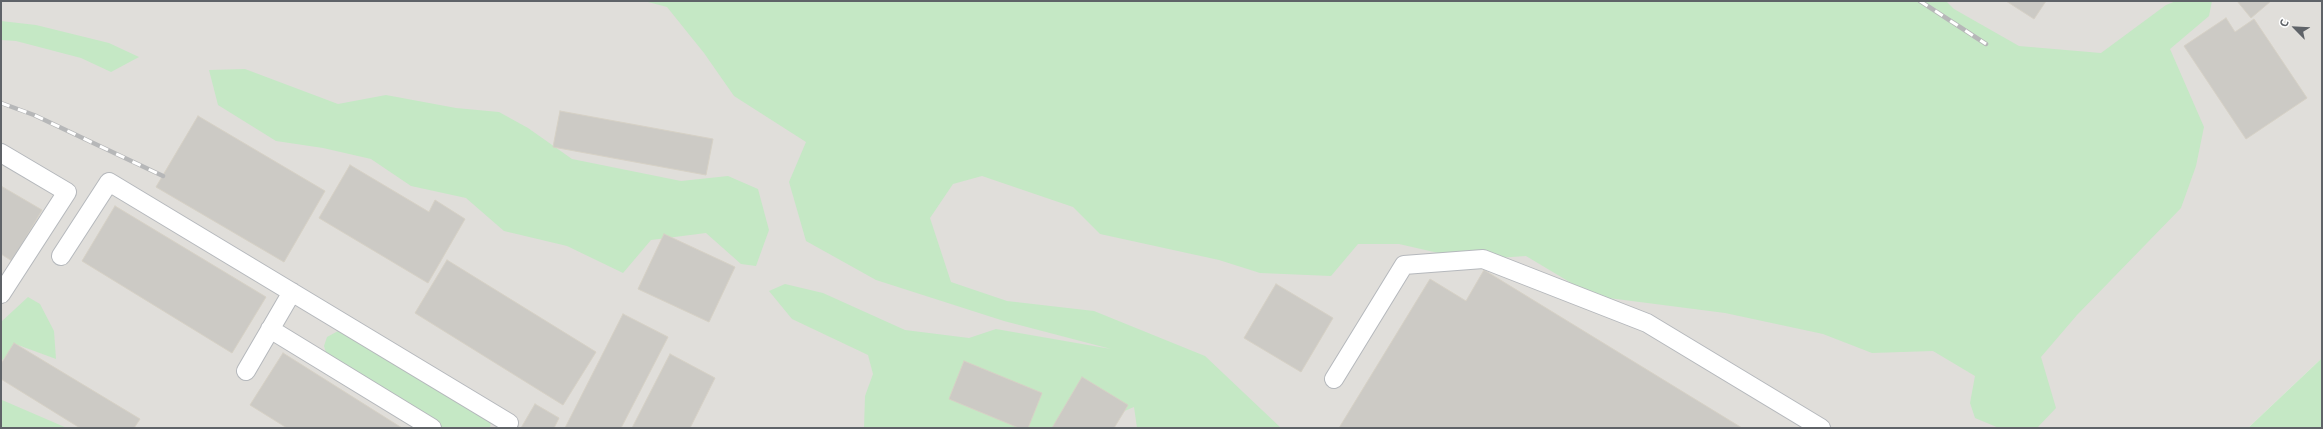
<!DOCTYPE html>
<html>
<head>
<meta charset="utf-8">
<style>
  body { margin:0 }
  #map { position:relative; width:2323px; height:429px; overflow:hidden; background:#f1efe8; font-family:"Open Sans",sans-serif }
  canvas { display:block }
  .frame { position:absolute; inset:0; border:2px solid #5f6368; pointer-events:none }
  .north { position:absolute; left:2275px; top:8px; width:40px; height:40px; -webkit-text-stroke:3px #fff; paint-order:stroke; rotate:294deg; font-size:11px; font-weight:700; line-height:16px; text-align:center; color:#5f6368 }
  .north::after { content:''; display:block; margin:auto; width:14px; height:18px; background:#5f6368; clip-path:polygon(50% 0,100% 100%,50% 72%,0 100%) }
</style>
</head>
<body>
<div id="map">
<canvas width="2323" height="429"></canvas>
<div class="frame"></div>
<div class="north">С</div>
</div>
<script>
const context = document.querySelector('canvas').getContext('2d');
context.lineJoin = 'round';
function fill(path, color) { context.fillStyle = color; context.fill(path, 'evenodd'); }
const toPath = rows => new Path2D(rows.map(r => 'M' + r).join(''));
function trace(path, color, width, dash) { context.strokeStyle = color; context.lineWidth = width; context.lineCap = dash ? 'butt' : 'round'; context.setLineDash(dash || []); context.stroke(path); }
const industrial = toPath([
  [1,1,2322,1,2322,358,2248,428,1,428]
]);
const green = toPath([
  [644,1,1946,1,1954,9,2019,46,2101,53,2166,5,2176,1,2212,1,2209,16,2170,49,2204,127,2196,166,2181,208,2077,315,2041,357,2056,408,2037,428,1999,428,1975,418,1970,403,1975,376,1933,351,1872,353,1823,334,1725,313,1593,296,1526,256,1469,260,1399,244,1358,244,1331,276,1260,273,1219,260,1100,234,1073,207,982,176,953,184,930,218,951,282,1007,301,1094,311,1205,356,1281,428,1137,428,1134,407,1084,428,864,428,865,396,873,374,868,355,792,319,769,291,785,284,823,293,905,330,969,338,996,329,1111,349,1004,321,876,280,806,241,789,182,806,142,734,96,704,53,667,7],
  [1,21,36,25,109,43,139,57,111,72,81,58,16,41,1,40],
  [245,69,338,104,386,95,456,108,499,112,528,128,572,159,681,181,728,176,758,189,769,230,756,266,741,264,706,233,651,240,623,273,567,246,504,231,466,198,411,186,371,159,323,148,276,141,218,105,209,70],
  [28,297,40,304,54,331,56,359,18,345,1,361,1,322],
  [338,331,353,334,491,421,490,428,439,428,328,359,324,346,327,337],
  [2322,358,2322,428,2248,428],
  [1,395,2,400,67,428,1,428]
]);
const building = toPath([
  [2006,1,2046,1,2034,19,2006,1],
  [2237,1,2271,1,2251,18,2237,1],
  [2226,18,2235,32,2254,19,2307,98,2246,139,2184,46,2226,18],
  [560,111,713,139,706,175,553,147,560,111],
  [198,116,325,191,284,262,156,187,198,116],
  [350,165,429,212,435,200,465,219,428,283,319,218,350,165],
  [1,186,42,210,12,261,1,254,1,186],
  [115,206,266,297,232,353,82,261,115,206],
  [664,234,735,267,709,322,638,289,664,234],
  [447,260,596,352,563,405,415,313,447,260],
  [1484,270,1742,428,1339,428,1430,279,1466,301,1484,270],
  [1276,284,1333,318,1301,372,1244,338,1276,284],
  [623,314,668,337,621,428,565,428,623,314],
  [14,343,140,419,134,428,80,428,1,379,1,364,14,343],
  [283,353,402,428,287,428,250,405,283,353],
  [670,354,715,378,690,428,632,428,670,354],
  [964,361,1042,393,1028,428,1019,428,949,399,964,361],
  [1082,377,1128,405,1114,428,1052,428,1082,377],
  [535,404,559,418,554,428,521,428,535,404]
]);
const service = toPath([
  [1,153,67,192,1,294],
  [61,256,109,182,509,423],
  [270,329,432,428],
  [246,371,292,292],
  [1334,379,1404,265,1483,259,1647,323,1821,428]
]);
const rail = toPath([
  [1920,1,1986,44],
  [1,103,34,115,163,176]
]);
fill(industrial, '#e0deda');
fill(green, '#c5e8c5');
fill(building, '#cccac5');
trace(building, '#d6d1c6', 1);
trace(service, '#b5b8bc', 20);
trace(service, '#fff', 18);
trace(rail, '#b6b7b8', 4.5);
trace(rail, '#fff', 3, [9]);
</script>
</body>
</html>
